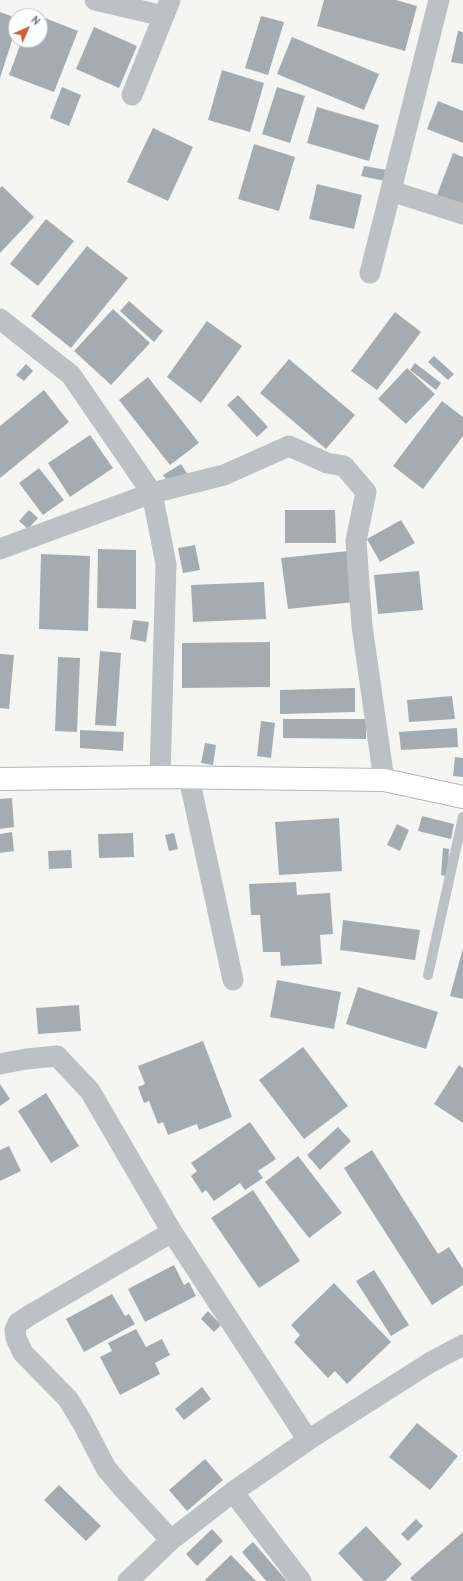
<!DOCTYPE html>
<html>
<head>
<meta charset="utf-8">
<style>
  body { margin:0 }
  #map { position:relative; width:463px; height:1581px; overflow:hidden; background:#f5f5f3; font-family:"PT Sans",sans-serif }
  canvas { display:block }
  .north { position:absolute; left:8px; top:8px; width:40px; height:40px; box-sizing:border-box; background:#fff; border:1px solid #c3c8cc; border-radius:50%; rotate:45deg; font-size:11px; font-weight:700; line-height:16px; text-align:center; color:#687580 }
  .north::after { content:''; display:block; margin:auto; width:14px; height:18px; background:#cf5d39; clip-path:polygon(50% 0,100% 100%,50% 72%,0 100%) }
</style>
</head>
<body>
<div id="map">
<canvas width="463" height="1581"></canvas>
<div class="north">N</div>
</div>
<script>
const context = document.querySelector('canvas').getContext('2d');
context.lineJoin = 'round';
function fill(path, color) { context.fillStyle = color; context.fill(path, 'evenodd'); }
const toPath = rows => new Path2D(rows.map(r => 'M' + r).join(''));
function trace(path, color, width, dash) { context.strokeStyle = color; context.lineWidth = width; context.lineCap = dash ? 'butt' : 'round'; context.setLineDash(dash || []); context.stroke(path); }
const building = toPath([
  [324,0,396,0,417,6,405,51,317,26],
  [0,12,16,18,16,28,0,78],
  [40,16,78,31,54,92,9,75,22,40,40,40],
  [261,16,284,22,268,75,245,68],
  [94,27,137,46,119,88,76,69],
  [458,31,463,32,463,64,451,62],
  [292,37,379,74,364,110,277,74],
  [222,70,264,83,250,132,208,120],
  [62,87,81,95,69,126,50,118],
  [277,87,305,96,290,143,262,134],
  [438,101,463,111,463,143,427,129],
  [317,107,379,125,369,161,307,143],
  [153,128,193,147,168,201,127,182],
  [254,144,295,157,279,211,238,199],
  [453,153,463,157,463,206,437,195],
  [364,166,387,170,385,181,361,176],
  [317,184,362,195,354,229,309,219],
  [2,186,34,217,0,253,0,188],
  [46,219,74,241,38,286,10,264],
  [87,246,128,278,71,348,31,316],
  [129,301,163,331,154,342,120,311],
  [113,309,150,343,111,385,74,351],
  [395,312,421,332,377,390,351,371],
  [207,321,242,346,201,403,167,377],
  [434,356,454,374,448,380,428,362],
  [289,359,355,415,326,449,260,393],
  [415,363,441,383,436,390,410,370],
  [26,364,33,371,24,381,16,375],
  [407,368,435,394,406,424,378,399],
  [148,377,199,443,170,465,119,400],
  [44,390,69,422,0,478,0,426],
  [238,395,268,427,257,437,227,405],
  [442,401,463,417,463,436,423,489,393,466],
  [90,435,113,468,70,497,48,463],
  [181,464,188,475,170,485,163,475],
  [39,468,64,500,43,515,19,483],
  [29,510,38,518,28,529,19,521],
  [285,510,335,510,336,543,285,543],
  [401,520,415,543,380,562,367,539],
  [195,545,200,570,183,573,178,548],
  [98,549,136,550,136,609,97,608],
  [348,551,354,602,288,609,281,558],
  [41,554,90,556,88,631,39,629],
  [419,571,423,610,378,614,374,575],
  [264,582,266,619,193,622,191,585],
  [133,620,149,622,146,642,130,639],
  [270,642,270,687,182,688,182,643],
  [100,651,121,653,116,726,95,725],
  [0,654,14,655,9,709,0,708],
  [58,657,80,658,77,732,55,731],
  [355,688,355,712,280,714,280,690],
  [452,696,455,719,409,722,407,700],
  [283,719,366,719,366,739,283,738],
  [261,721,275,723,271,758,257,756],
  [457,728,458,747,401,750,399,732],
  [80,730,124,732,123,751,80,748],
  [205,743,216,745,213,765,201,763],
  [455,757,463,758,463,777,453,776],
  [12,798,14,827,0,829,0,799],
  [422,816,454,824,451,839,418,831],
  [339,818,342,871,279,875,275,822],
  [397,824,409,830,400,851,387,845],
  [12,832,14,851,0,853,0,834],
  [133,833,134,857,99,858,98,834],
  [174,833,178,849,169,851,165,835],
  [443,848,449,849,448,876,441,875],
  [71,850,72,868,49,869,48,851],
  [296,882,297,895,330,893,333,934,320,935,322,964,281,966,280,952,263,952,260,915,251,915,249,884],
  [343,920,420,930,415,960,340,950],
  [463,948,463,999,450,996],
  [277,980,341,992,334,1029,270,1017],
  [358,987,438,1012,426,1049,346,1024],
  [79,1005,81,1031,38,1034,36,1008],
  [203,1041,232,1117,199,1130,197,1124,168,1135,163,1122,158,1124,149,1101,144,1103,138,1087,145,1084,138,1066],
  [303,1047,348,1106,304,1139,259,1080],
  [459,1065,463,1068,463,1123,434,1104],
  [0,1084,10,1099,0,1106],
  [46,1093,79,1146,51,1163,18,1111],
  [250,1122,276,1159,258,1171,263,1178,245,1190,240,1183,214,1201,206,1190,202,1193,191,1176,197,1171,191,1163],
  [338,1127,351,1141,320,1170,307,1155],
  [9,1146,21,1171,0,1181,0,1150],
  [372,1150,438,1254,449,1247,463,1269,463,1285,432,1305,344,1168],
  [298,1156,342,1213,309,1238,265,1182],
  [253,1190,300,1261,259,1288,211,1218],
  [174,1265,184,1285,189,1282,196,1296,145,1322,128,1289],
  [374,1270,409,1325,391,1336,356,1281],
  [334,1283,391,1342,347,1384,335,1371,328,1378,294,1342,300,1335,291,1325],
  [112,1294,125,1316,129,1314,135,1324,84,1352,66,1319],
  [208,1311,221,1325,214,1332,201,1319],
  [136,1329,146,1347,162,1339,170,1355,155,1363,160,1374,120,1395,100,1357,112,1351,108,1343],
  [202,1387,211,1399,184,1420,175,1409],
  [417,1423,458,1456,430,1490,389,1457],
  [205,1459,223,1480,187,1511,169,1490],
  [59,1485,101,1526,86,1541,44,1500],
  [416,1519,423,1526,408,1541,401,1534],
  [366,1526,402,1564,385,1581,364,1581,338,1553],
  [212,1529,223,1541,197,1566,186,1554],
  [463,1532,463,1581,412,1581,410,1578],
  [253,1542,287,1581,266,1581,242,1552],
  [231,1555,256,1581,206,1581,205,1580]
]);
const lane = toPath([
  [428,975,463,817]
]);
const street = toPath([
  [95,0,164,16],
  [132,95,170,0],
  [391,191,463,214],
  [370,273,439,0],
  [0,319,71,375,152,493,166,564,160,777],
  [0,549,152,493,224,475,289,446,327,463,344,466,366,492,356,541,362,626,384,780],
  [189,778,233,980],
  [0,1064,26,1059,57,1056,90,1091,172,1232,308,1440],
  [233,1492,301,1581],
  [171,1540,121,1486,106,1468,82,1422,68,1399,23,1353,16,1338,15,1330,18,1323,30,1315,172,1232],
  [128,1581,171,1540,233,1492,308,1440,431,1362,463,1345]
]);
const secondary = toPath([
  [0,779,160,777,384,780,463,797]
]);
fill(building, '#a5acb1');
trace(secondary, '#b2b6ba', 24);
trace(lane, '#bdc1c4', 10);
trace(street, '#bdc1c4', 21);
trace(secondary, '#fff', 22);
</script>
</body>
</html>
